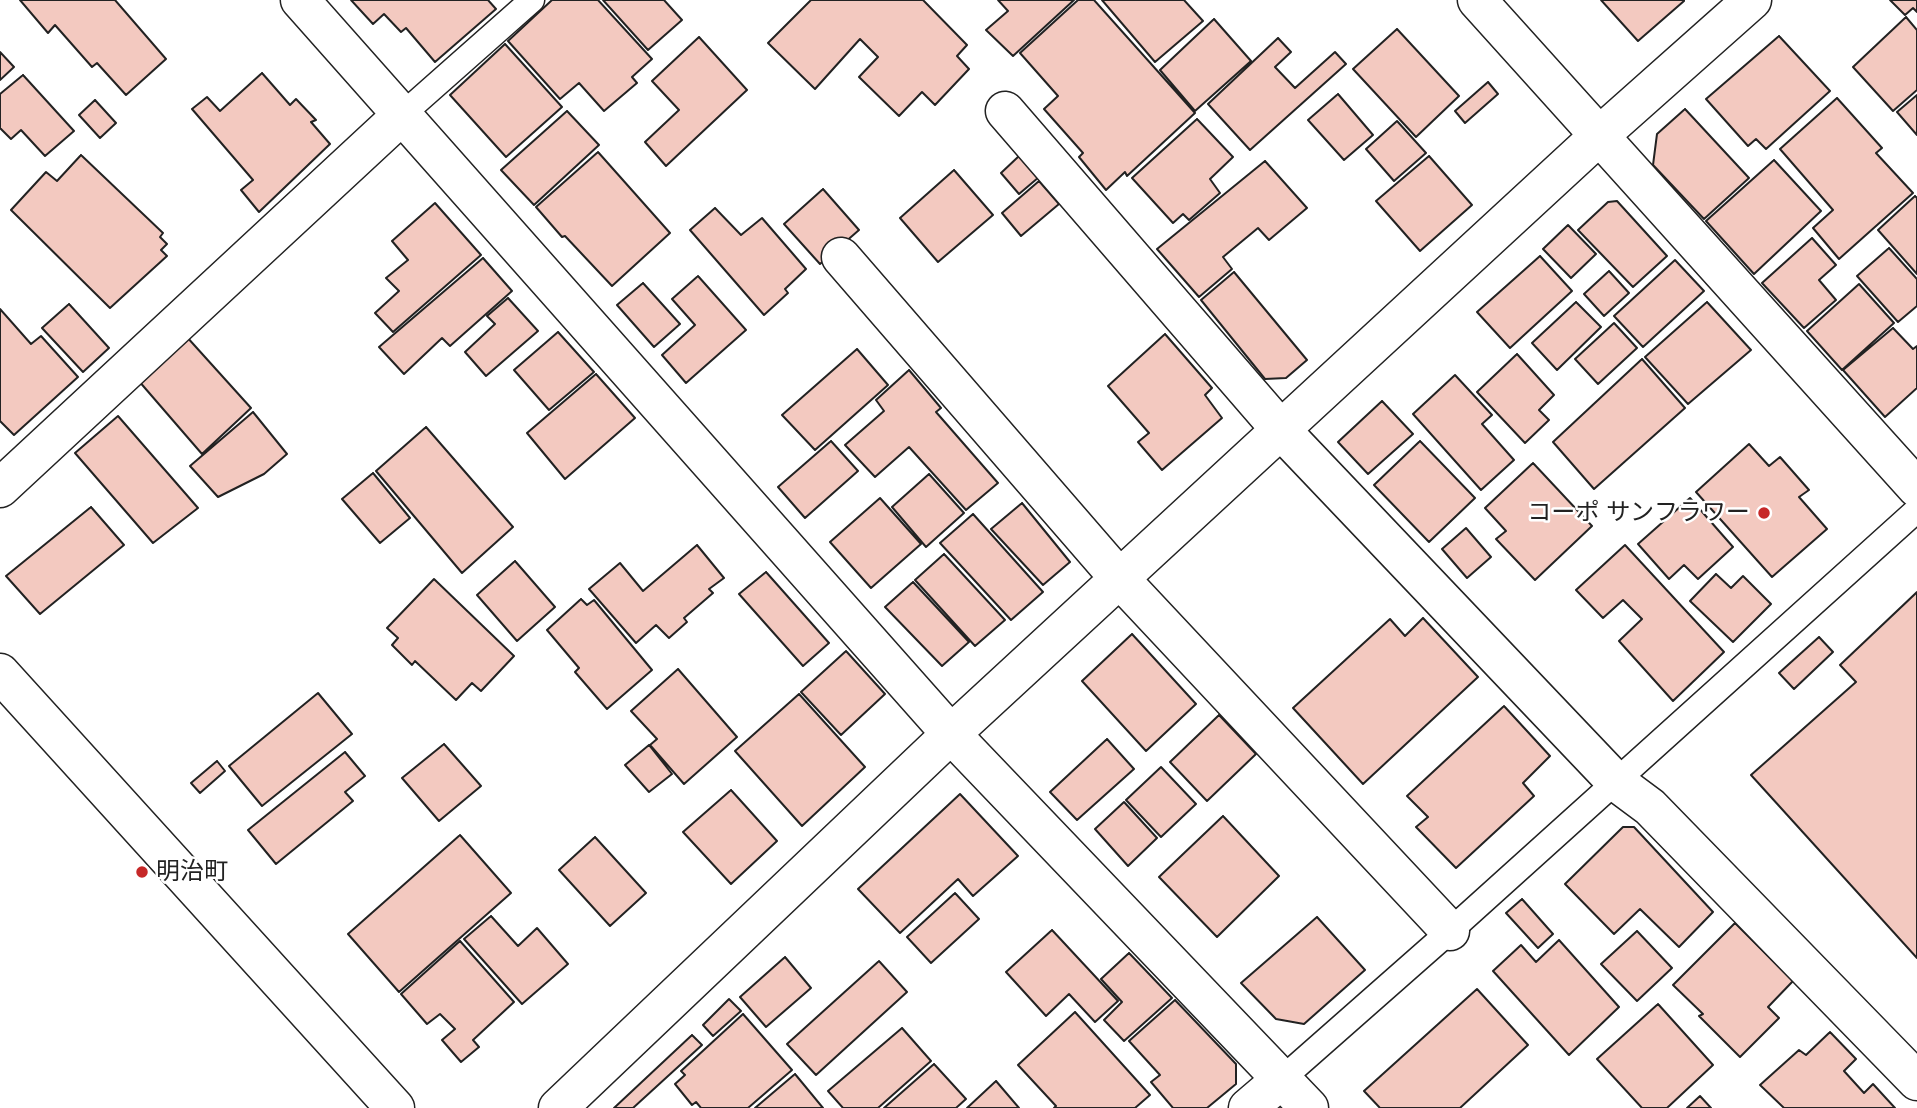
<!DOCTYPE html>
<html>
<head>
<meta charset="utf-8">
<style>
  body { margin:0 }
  canvas { display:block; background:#fff }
</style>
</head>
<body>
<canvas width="1917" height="1108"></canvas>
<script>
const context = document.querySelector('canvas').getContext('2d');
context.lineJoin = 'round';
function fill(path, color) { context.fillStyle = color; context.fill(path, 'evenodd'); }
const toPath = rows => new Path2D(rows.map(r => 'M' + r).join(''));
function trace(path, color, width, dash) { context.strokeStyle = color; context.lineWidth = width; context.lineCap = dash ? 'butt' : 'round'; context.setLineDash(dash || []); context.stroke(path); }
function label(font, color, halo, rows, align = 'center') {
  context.font = font + ' Quicksand,"Noto Sans JP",sans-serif'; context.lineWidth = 5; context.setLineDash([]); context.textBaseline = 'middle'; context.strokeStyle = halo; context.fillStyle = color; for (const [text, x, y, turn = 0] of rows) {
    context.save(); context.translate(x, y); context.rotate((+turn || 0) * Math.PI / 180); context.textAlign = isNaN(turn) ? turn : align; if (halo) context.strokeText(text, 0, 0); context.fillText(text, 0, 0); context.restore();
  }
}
const building = toPath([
  [20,0,115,0,166,59,126,95,97,63,92,67,55,25,48,33,20,0],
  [351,0,488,0,496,9,435,62,406,28,401,32,384,14,373,24,351,0],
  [552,0,598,0,652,59,632,77,637,83,604,111,579,83,560,99,508,41,552,0],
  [603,0,664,0,682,20,648,50,603,0],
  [811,0,923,0,967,45,957,56,969,69,935,105,922,92,899,116,859,77,878,57,860,39,815,89,768,43,811,0],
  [998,0,1074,0,1013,56,986,30,1008,11,998,0],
  [1078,0,1094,0,1195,113,1127,176,1125,172,1106,190,1079,157,1083,153,1044,109,1058,96,1020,53,1078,0],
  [1102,0,1184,0,1203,21,1155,62,1102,0],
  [1601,0,1684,0,1684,1,1638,41,1601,0],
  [1890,0,1917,0,1917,12,1913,8,1905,15,1890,0],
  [1906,17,1917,30,1917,90,1893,111,1853,67,1906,17],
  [1214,19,1251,61,1195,111,1160,70,1214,19],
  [1397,29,1459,96,1416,137,1353,69,1397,29],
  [1779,36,1830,91,1766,149,1756,139,1748,146,1706,99,1779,36],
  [699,37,747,90,666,166,645,142,679,110,652,81,699,37],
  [1278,38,1291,52,1275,67,1295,88,1335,52,1346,64,1250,150,1208,104,1278,38],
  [505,44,562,107,506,157,450,95,505,44],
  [0,52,14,67,0,80,0,52],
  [262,73,290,105,296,99,316,120,311,122,330,144,259,212,241,190,253,180,192,109,207,97,220,111,262,73],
  [23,75,74,131,45,156,21,130,11,139,0,128,0,94,23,75],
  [1488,82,1498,94,1465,123,1455,111,1488,82],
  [1338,94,1373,135,1344,160,1308,120,1338,94],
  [1917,95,1917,135,1897,112,1917,95],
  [1837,98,1882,148,1876,153,1913,193,1839,259,1813,228,1833,210,1780,149,1837,98],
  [95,100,116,123,100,138,79,115,95,100],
  [1685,109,1749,178,1704,219,1653,165,1657,134,1685,109],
  [567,111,599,145,534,205,501,170,567,111],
  [1197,119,1233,157,1210,179,1220,193,1189,220,1183,214,1173,223,1132,178,1197,119],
  [1397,121,1426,153,1394,181,1366,149,1397,121],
  [598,152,670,233,612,286,565,236,562,237,536,207,598,152],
  [81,155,163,233,160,237,167,244,161,250,167,256,110,308,11,210,46,172,57,181,81,155],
  [1019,156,1039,177,1019,194,1001,173,1019,156],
  [1429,156,1472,205,1420,251,1376,201,1429,156],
  [1774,160,1821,211,1754,274,1706,221,1774,160],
  [1265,161,1307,208,1269,240,1258,228,1223,257,1232,269,1199,297,1157,249,1265,161],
  [954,170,993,215,938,262,900,218,954,170],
  [1039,181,1059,204,1021,236,1002,213,1039,181],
  [823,189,859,230,820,264,784,224,823,189],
  [1915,196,1917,198,1917,274,1878,230,1915,196],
  [1617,201,1667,256,1633,287,1578,230,1608,202,1617,201],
  [435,203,481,255,393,332,375,313,399,291,386,278,408,260,392,241,435,203],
  [715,208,741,235,762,218,806,269,785,289,788,293,764,315,690,230,715,208],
  [1568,225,1596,254,1571,278,1543,249,1568,225],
  [1812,238,1836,265,1819,280,1836,300,1804,328,1762,283,1812,238],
  [1889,248,1917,279,1917,306,1898,322,1857,276,1889,248],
  [1540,256,1572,291,1510,348,1477,312,1540,256],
  [483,258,512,291,450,346,442,338,404,374,379,347,483,258],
  [1675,260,1704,291,1643,347,1614,316,1675,260],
  [1609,271,1629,293,1604,316,1584,294,1609,271],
  [1234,272,1307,360,1286,378,1265,379,1201,300,1234,272],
  [698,276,746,330,686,383,662,355,695,325,672,299,698,276],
  [643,283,680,324,654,347,617,305,643,283],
  [1859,284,1894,323,1842,370,1807,331,1859,284],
  [508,298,538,331,486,376,465,352,495,324,487,316,508,298],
  [1576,302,1601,327,1557,370,1532,343,1576,302],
  [1707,302,1751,350,1688,404,1645,357,1707,302],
  [69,304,109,348,83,372,42,328,69,304],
  [0,309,31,344,41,336,78,377,14,435,0,421,0,309],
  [1614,323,1637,348,1598,384,1575,359,1614,323],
  [1893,328,1913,349,1917,346,1917,388,1885,417,1843,370,1893,328],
  [558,332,594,372,549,410,514,370,558,332],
  [1165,334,1212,388,1205,395,1222,418,1162,470,1138,442,1149,433,1108,386,1165,334],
  [186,336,251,408,202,454,138,380,186,336],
  [857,349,888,385,815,450,782,415,857,349],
  [1517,354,1554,395,1539,410,1549,420,1525,443,1477,392,1517,354],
  [1642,359,1685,408,1594,489,1553,442,1642,359],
  [909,370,941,408,936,412,998,483,966,510,909,447,875,477,845,445,884,411,876,400,909,370],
  [596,374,635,418,565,479,527,433,596,374],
  [1455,375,1492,415,1482,424,1514,460,1481,490,1413,414,1455,375],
  [1382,401,1413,434,1368,474,1338,442,1382,401],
  [253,412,287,454,264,474,218,497,190,466,253,412],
  [118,416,198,508,153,543,75,453,118,416],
  [426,427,513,527,462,573,376,471,426,427],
  [831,441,858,471,805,518,778,487,831,441],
  [1420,441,1475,498,1429,542,1374,485,1420,441],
  [1749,444,1769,466,1780,457,1809,490,1799,497,1827,529,1772,577,1696,492,1749,444],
  [1533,463,1592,526,1535,580,1496,539,1506,531,1485,508,1533,463],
  [373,473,410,518,380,543,342,499,373,473],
  [929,474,964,513,926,547,892,507,929,474],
  [880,498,921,544,871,588,830,542,880,498],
  [1690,498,1733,547,1698,579,1684,565,1669,579,1638,544,1690,498],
  [1022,503,1070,562,1043,585,991,529,1022,503],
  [91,507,124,545,40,614,6,576,91,507],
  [973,514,1043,592,1011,620,940,543,973,514],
  [1466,528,1491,557,1467,578,1442,549,1466,528],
  [697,545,724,578,709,589,713,593,684,618,687,622,669,638,656,625,636,643,589,589,620,563,643,591,697,545],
  [1625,545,1724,652,1673,701,1619,641,1642,619,1623,600,1603,618,1576,590,1625,545],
  [944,554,1005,620,975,646,915,580,944,554],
  [515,561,555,607,517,641,477,595,515,561],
  [766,572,829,643,803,666,739,594,766,572],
  [1716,574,1731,588,1743,576,1771,604,1733,642,1690,601,1716,574],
  [434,579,514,656,481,691,472,683,456,700,415,661,412,665,392,645,398,638,387,628,434,579],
  [913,582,969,642,942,666,885,607,913,582],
  [1917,592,1917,958,1751,775,1856,682,1840,665,1917,592],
  [581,599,587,605,594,600,652,670,607,709,575,672,579,668,547,630,581,599],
  [1423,618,1478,677,1363,784,1293,708,1390,619,1405,636,1423,618],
  [1132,634,1196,704,1146,751,1082,681,1132,634],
  [1819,637,1833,652,1794,689,1779,673,1819,637],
  [846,651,885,694,841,735,801,692,846,651],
  [678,669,737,737,684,784,650,745,657,739,631,711,678,669],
  [318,693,352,734,262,806,229,766,318,693],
  [799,694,865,767,802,826,735,751,799,694],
  [1504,706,1550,756,1523,783,1534,796,1456,868,1416,827,1428,817,1407,796,1504,706],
  [1219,715,1256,754,1207,801,1170,762,1219,715],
  [1107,739,1134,769,1077,820,1050,792,1107,739],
  [444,744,481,786,439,821,402,778,444,744],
  [649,745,672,774,649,792,625,765,649,745],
  [345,752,365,776,345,792,353,801,276,864,248,830,345,752],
  [217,761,225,771,200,793,191,783,217,761],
  [1161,767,1196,804,1161,837,1126,800,1161,767],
  [731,790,777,841,731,884,683,832,731,790],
  [960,794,1018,856,973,896,958,879,900,933,858,889,960,794],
  [1124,802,1157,838,1128,866,1095,829,1124,802],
  [1223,816,1279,876,1217,937,1159,877,1223,816],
  [1623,827,1634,827,1713,912,1679,947,1640,909,1614,934,1565,884,1623,827],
  [460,835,511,893,399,992,348,934,460,835],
  [595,837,646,893,610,926,559,870,595,837],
  [955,893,979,919,931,963,907,937,955,893],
  [1522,899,1553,934,1538,948,1506,913,1522,899],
  [491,916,518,946,537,928,568,964,522,1004,464,939,491,916],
  [1317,917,1365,970,1304,1024,1276,1019,1241,983,1317,917],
  [1735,923,1793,981,1768,1007,1779,1018,1740,1057,1699,1016,1703,1014,1673,985,1735,923],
  [1052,930,1118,1001,1095,1022,1069,994,1046,1016,1006,972,1052,930],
  [1637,931,1672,968,1637,1001,1601,964,1637,931],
  [1559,940,1619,1007,1569,1055,1493,971,1521,945,1536,962,1559,940],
  [460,941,514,1002,473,1040,479,1047,461,1062,442,1040,455,1029,440,1014,427,1024,401,994,460,941],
  [1129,953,1172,998,1124,1041,1104,1020,1122,1002,1101,979,1129,953],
  [785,957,811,988,766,1027,740,997,785,957],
  [879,961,907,992,816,1075,787,1044,879,961],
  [1477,989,1528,1045,1460,1108,1380,1108,1364,1091,1477,989],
  [729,999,741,1011,713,1036,703,1025,729,999],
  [1175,1000,1236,1064,1236,1084,1207,1108,1173,1108,1151,1082,1160,1075,1129,1041,1175,1000],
  [1658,1004,1713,1065,1667,1108,1642,1108,1597,1059,1658,1004],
  [1075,1012,1150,1095,1135,1108,1054,1108,1056,1106,1018,1065,1075,1012],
  [743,1014,792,1070,748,1108,701,1108,696,1102,692,1105,675,1084,685,1075,681,1071,743,1014],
  [902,1028,931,1061,878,1108,843,1108,828,1091,902,1028],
  [1830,1032,1856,1059,1844,1071,1864,1093,1873,1084,1895,1108,1784,1108,1760,1085,1799,1050,1806,1055,1830,1032],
  [692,1035,702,1045,633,1108,614,1108,692,1035],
  [934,1064,966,1099,956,1108,884,1108,934,1064],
  [795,1074,823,1108,755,1108,795,1074],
  [996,1081,1019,1108,967,1108,996,1081],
  [1700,1096,1711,1108,1687,1108,1700,1096]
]);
const lane = toPath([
  [402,115,532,0],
  [1282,1079,1450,931,1917,510]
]);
const street = toPath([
  [300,0,951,734,1309,1108],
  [1477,0,1917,488],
  [1005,111,1281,430,1615,781,1650,807,1917,1081],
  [841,257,1120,579,1450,931],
  [0,488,402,115],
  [558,1108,951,734,1599,136,1752,0],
  [1248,1108,1282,1079]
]);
const secondary = toPath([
  [0,673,395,1108]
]);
const markers = [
  [1764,513,7,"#c62828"],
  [142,872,7,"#c62828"]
];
const poiNames = [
  ["コーポ サンフラワー",1750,513],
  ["明治町",156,872,"left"]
];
fill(building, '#f3c9c0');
trace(building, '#222', 2);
trace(lane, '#222', 27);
trace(street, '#222', 41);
trace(secondary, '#222', 41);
trace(lane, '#fff', 24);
trace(street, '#fff', 38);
trace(secondary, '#fff', 38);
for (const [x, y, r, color] of markers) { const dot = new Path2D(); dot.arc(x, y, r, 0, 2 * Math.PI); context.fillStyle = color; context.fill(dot); trace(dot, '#fff', 2.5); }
label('24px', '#222', '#fff', poiNames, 'right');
</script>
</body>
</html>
